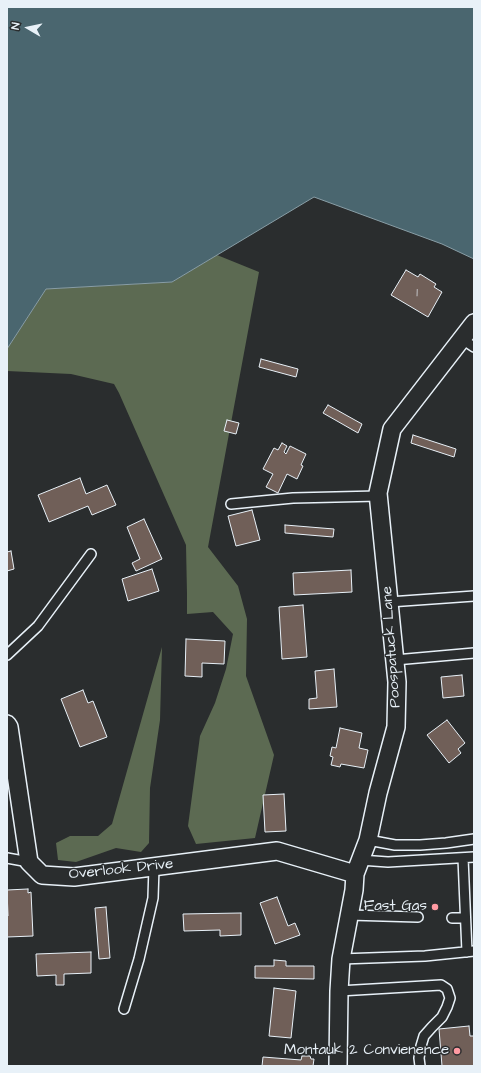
<!DOCTYPE html>
<html>
<head>
<meta charset="utf-8">
<style>
  body { margin:0 }
  #map { position:relative; width:481px; height:1073px; overflow:hidden; background:#2a2d2e; font-family:"Architects Daughter",sans-serif }
  canvas { display:block }
  .frame { position:absolute; inset:0; border:8px solid #e8f1f8; pointer-events:none }
  .north { position:absolute; left:8px; top:8px; width:40px; height:40px; -webkit-text-stroke:3px #2a2d2e; paint-order:stroke; rotate:279deg; font-size:11px; font-weight:700; line-height:16px; text-align:center; color:#e8f1f8 }
  .north::after { content:''; display:block; margin:auto; width:14px; height:18px; background:#e8f1f8; clip-path:polygon(50% 0,100% 100%,50% 72%,0 100%) }
</style>
</head>
<body>
<div id="map">
<canvas width="481" height="1073"></canvas>
<div class="frame"></div>
<div class="north">N</div>
</div>
<script>
const context = document.querySelector('canvas').getContext('2d');
context.lineJoin = 'round';
function fill(path, color) { context.fillStyle = color; context.fill(path, 'evenodd'); }
const toPath = rows => new Path2D(rows.map(r => 'M' + r).join(''));
function trace(path, color, width, dash) { context.strokeStyle = color; context.lineWidth = width; context.lineCap = dash ? 'butt' : 'round'; context.setLineDash(dash || []); context.stroke(path); }
function label(font, color, halo, rows, align = 'center') {
  context.font = font + ' "Architects Daughter",sans-serif'; context.lineWidth = 3; context.setLineDash([]); context.textBaseline = 'middle'; context.strokeStyle = halo; context.fillStyle = color; for (const [text, x, y, turn = 0] of rows) {
    context.save(); context.translate(x, y); context.rotate((+turn || 0) * Math.PI / 180); context.textAlign = isNaN(turn) ? turn : align; if (halo) context.strokeText(text, 0, 0); context.fillText(text, 0, 0); context.restore();
  }
}
const green = toPath([
  [217,255,259,272,208,547,238,586,247,619,246,676,274,755,255,838,196,844,188,826,200,736,215,703,226,669,233,634,213,612,187,614,187,594,186,545,119,393,114,384,71,374,7,371,7,349,46,289,172,282],
  [162,647,160,720,150,788,149,843,141,852,116,848,76,862,58,860,56,843,70,836,98,836,112,824]
]);
const water = toPath([
  [7,7,474,7,474,259,442,244,314,197,172,282,46,289,7,349,7,7]
]);
const building = toPath([
  [406,270,418,277,420,274,436,284,434,287,442,292,428,317,391,295,406,270],
  [261,359,298,369,296,377,259,367,261,359],
  [328,405,362,424,358,433,323,413,328,405],
  [227,420,239,423,236,434,224,431,227,420],
  [413,435,456,449,454,457,411,443,413,435],
  [282,443,287,446,284,452,286,454,290,446,306,454,301,465,303,466,297,479,287,474,278,493,266,487,273,474,263,469,274,448,278,450,282,443],
  [80,478,86,494,107,485,116,505,92,515,88,506,49,522,38,495,80,478],
  [252,510,260,540,236,546,228,516,252,510],
  [144,519,162,559,136,571,132,563,140,559,127,527,144,519],
  [285,525,334,529,333,537,285,533,285,525],
  [11,551,14,569,7,571,7,552,11,551],
  [152,569,159,591,128,601,122,579,152,569],
  [351,570,352,592,294,595,293,573,351,570],
  [303,605,307,657,282,659,279,607,303,605],
  [186,639,225,641,224,664,202,663,202,677,185,676,186,639],
  [334,669,337,707,309,709,309,699,317,698,315,671,334,669],
  [462,675,464,696,443,698,441,677,462,675],
  [83,690,88,703,93,701,107,737,80,747,61,699,83,690],
  [447,720,465,743,458,749,461,753,449,763,427,735,447,720],
  [340,728,362,733,359,748,368,750,364,768,341,764,340,767,331,765,333,757,330,756,332,747,336,748,340,728],
  [284,794,286,831,265,832,263,795,284,794],
  [28,889,28,893,31,892,33,936,7,937,7,916,8,916,7,890,28,889],
  [277,897,288,926,295,923,300,935,275,944,260,903,277,897],
  [106,907,110,958,99,959,95,908,106,907],
  [241,913,241,935,220,936,220,930,184,931,183,914,241,913],
  [91,952,91,973,64,974,64,985,56,985,56,975,37,976,36,954,91,952],
  [274,960,286,961,286,966,314,966,314,979,255,978,255,966,274,966,274,960],
  [274,988,296,991,291,1038,269,1036,274,988],
  [469,1026,470,1036,474,1036,474,1066,442,1066,439,1029,469,1026],
  [302,1056,310,1056,311,1059,314,1059,313,1066,262,1066,263,1057,301,1060,302,1056]
]);
const lane = toPath([
  [462,339,474,347],
  [231,504,293,498,378,496],
  [389,602,474,596],
  [7,655,38,626,91,554],
  [395,660,474,653],
  [368,840,395,845,420,845,446,843,474,839],
  [7,858,29,862],
  [463,858,467,952],
  [360,860,388,862,474,857],
  [349,915,418,917],
  [452,918,465,918],
  [341,959,425,956,474,951],
  [339,991,441,985,447,989,450,998,447,1007,442,1017,432,1027,424,1036,421,1046,419,1058,420,1066],
  [124,1009,139,959,153,898,154,867]
]);
const street = toPath([
  [7,724,9,727,29,862,42,875,74,877,277,851,355,874],
  [338,1066,339,991,341,959,354,890,355,874,368,840,378,793,396,727,397,682,378,493,392,429,474,323]
]);
const markers = [
  [435,907,4,"#ff9aa2"],
  [457,1051,4,"#ff9aa2"]
];
const numberNames = [
  ["1",417,293]
];
const streetNames = [
  ["Poospatuck Lane",392,647,-94],
  ["Overlook Drive",121,870,-6]
];
const poiNames = [
  ["Fast Gas",427,907],
  ["Montauk 2 Convienence",449,1051]
];
fill(green, '#5c6a52');
fill(water, '#4a666f');
trace(water, '#899ea6', 1);
fill(building, '#705f58');
trace(building, '#e8f1f8', 1);
trace(lane, '#e8f1f8', 12);
trace(street, '#e8f1f8', 20);
trace(lane, '#2a2d2e', 9);
trace(street, '#2a2d2e', 17);
for (const [x, y, r, color] of markers) { const dot = new Path2D(); dot.arc(x, y, r, 0, 2 * Math.PI); context.fillStyle = color; context.fill(dot); trace(dot, '#2a2d2e', 1.5); }
label('13px', '#caccd0', null, numberNames);
label('15px', '#e8f1f8', '#2a2d2e', streetNames);
label('15px', '#e8f1f8', '#2a2d2e', poiNames, 'right');
</script>
</body>
</html>
